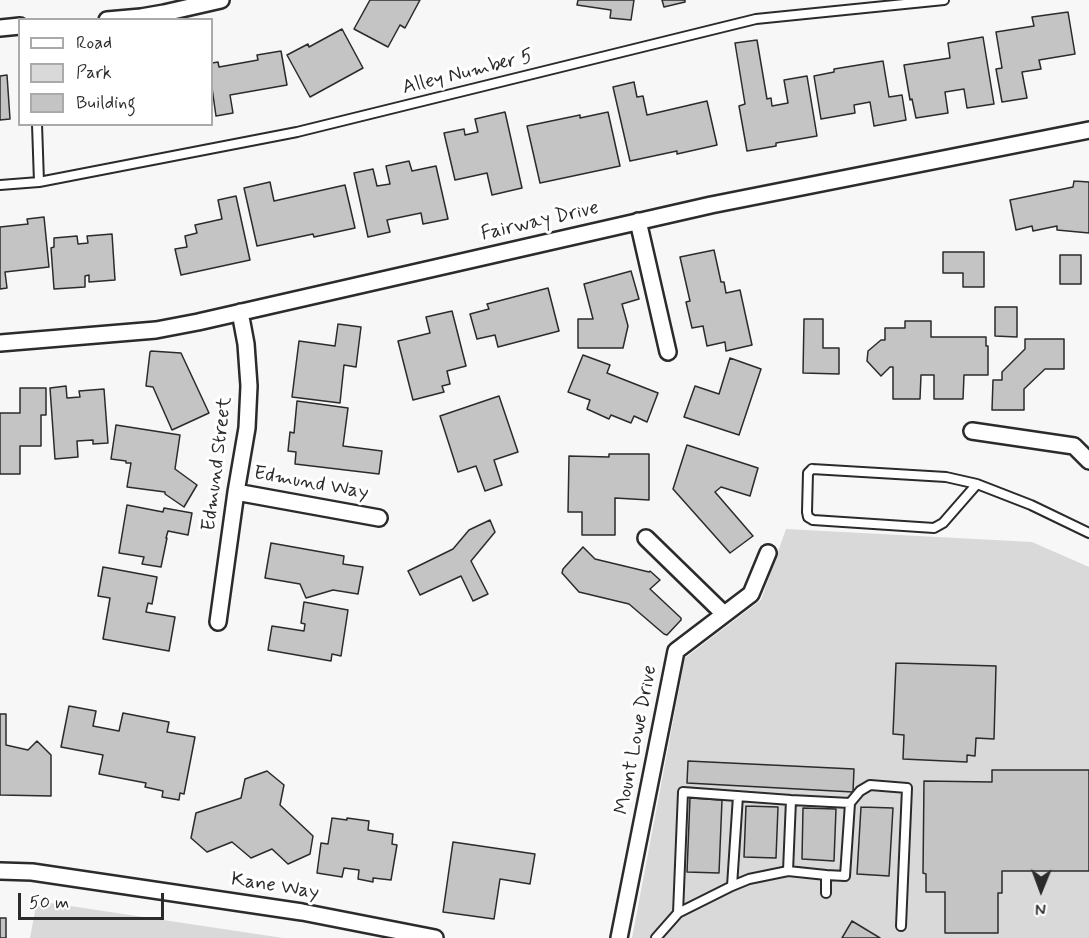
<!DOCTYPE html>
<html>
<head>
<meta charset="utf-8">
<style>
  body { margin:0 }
  #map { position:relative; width:1089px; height:938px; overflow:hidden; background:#f7f7f7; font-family:Mynerve,sans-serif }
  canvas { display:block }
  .legend { position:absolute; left:18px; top:18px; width:195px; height:108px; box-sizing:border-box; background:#fff; border:2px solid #aaa; margin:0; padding:8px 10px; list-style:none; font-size:18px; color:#2b2b2b }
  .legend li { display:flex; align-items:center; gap:12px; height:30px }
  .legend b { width:30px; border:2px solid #aaa }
  .north { position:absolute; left:1011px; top:860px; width:60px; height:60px; -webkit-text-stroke:4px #fff; paint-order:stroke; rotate:181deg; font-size:16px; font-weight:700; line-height:24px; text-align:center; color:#2b2b2b }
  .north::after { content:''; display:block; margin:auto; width:21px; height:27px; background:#2b2b2b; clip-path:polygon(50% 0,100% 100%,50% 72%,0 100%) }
  .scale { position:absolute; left:18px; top:893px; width:146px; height:27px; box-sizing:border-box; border:3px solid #2b2b2b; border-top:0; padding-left:8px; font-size:18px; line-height:21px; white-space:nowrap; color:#2b2b2b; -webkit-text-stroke:4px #fff; paint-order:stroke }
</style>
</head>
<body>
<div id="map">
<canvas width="1089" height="938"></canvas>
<ul class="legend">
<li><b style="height:8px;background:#fff"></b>Road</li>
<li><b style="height:16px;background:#d9d9d9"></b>Park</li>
<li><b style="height:16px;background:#c4c4c4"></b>Building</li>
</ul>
<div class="north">N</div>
<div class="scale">50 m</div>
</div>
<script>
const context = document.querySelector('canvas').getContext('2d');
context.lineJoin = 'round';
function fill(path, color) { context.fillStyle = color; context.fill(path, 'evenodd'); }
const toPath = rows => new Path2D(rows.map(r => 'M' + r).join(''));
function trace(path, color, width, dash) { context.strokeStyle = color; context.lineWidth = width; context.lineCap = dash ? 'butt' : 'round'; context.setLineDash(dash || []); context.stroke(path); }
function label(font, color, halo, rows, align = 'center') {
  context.font = font + ' Mynerve,sans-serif'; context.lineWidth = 6; context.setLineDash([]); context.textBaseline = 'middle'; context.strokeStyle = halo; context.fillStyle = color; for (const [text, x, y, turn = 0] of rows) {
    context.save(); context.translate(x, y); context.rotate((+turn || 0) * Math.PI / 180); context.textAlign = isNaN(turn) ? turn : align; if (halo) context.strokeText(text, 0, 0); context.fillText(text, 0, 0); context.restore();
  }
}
const green = toPath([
  [786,529,1032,542,1089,567,1089,938,632,938,685,658,761,600],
  [37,901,283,938,30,938]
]);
const building = toPath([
  [370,0,420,0,405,28,400,25,388,47,354,29,370,0],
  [578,0,634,0,631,20,610,18,611,10,577,5,578,0],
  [662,0,685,0,685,2,664,7,662,0],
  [1068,12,1075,54,1039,60,1041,69,1022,72,1027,98,1002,102,996,69,1002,68,996,32,1034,26,1032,17,1068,12],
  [342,29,363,68,310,97,287,55,308,44,309,47,342,29],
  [983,37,994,104,967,108,964,89,945,92,948,113,916,118,912,99,910,100,904,65,950,58,948,43,983,37],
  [757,40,767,99,771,98,772,106,788,103,784,80,807,76,817,136,776,143,776,146,747,151,739,106,745,104,735,43,757,40],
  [281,51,287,85,230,95,233,113,216,116,212,88,212,63,218,62,219,67,258,60,257,55,281,51],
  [883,61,889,97,902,95,906,120,874,126,870,102,854,105,855,113,821,119,814,76,834,72,834,69,883,61],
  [7,75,10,119,0,120,0,76,7,75],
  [634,82,637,97,643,96,647,115,707,101,717,145,677,154,677,151,630,161,613,87,634,82],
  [505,112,522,188,492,195,487,173,455,180,444,133,464,129,465,135,478,132,475,119,505,112],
  [608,112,620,166,540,183,527,126,580,115,580,118,608,112],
  [409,161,412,171,436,166,448,219,423,224,421,213,387,220,390,232,368,237,354,173,373,169,377,186,390,184,386,166,409,161],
  [1074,181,1089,182,1089,233,1057,230,1057,226,1033,231,1032,226,1016,230,1010,200,1073,187,1074,181],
  [270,182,274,201,345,185,355,228,314,237,313,234,257,246,244,188,270,182],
  [236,196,250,260,181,275,175,249,187,247,185,236,197,233,195,225,222,219,218,200,236,196],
  [44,217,49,267,5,272,7,288,0,289,0,227,28,224,27,219,44,217],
  [112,234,115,280,89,282,89,275,85,276,85,287,54,289,51,248,54,247,54,238,77,236,78,244,88,243,87,236,112,234],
  [714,250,721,282,724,282,726,293,740,290,752,345,726,351,725,342,707,346,703,326,692,328,686,302,690,301,680,257,714,250],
  [943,252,984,252,984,287,963,287,963,273,943,273,943,252],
  [1060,255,1081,255,1081,284,1060,284,1060,255],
  [631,271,639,299,622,304,628,326,623,348,578,348,578,319,593,319,584,284,631,271],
  [548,288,559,331,498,347,495,335,477,339,470,314,489,309,487,304,548,288],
  [995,307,1017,307,1017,337,995,336,995,307],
  [452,311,466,366,447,371,450,384,442,386,444,392,413,400,398,341,430,333,426,317,452,311],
  [804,319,823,319,823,348,839,348,839,374,803,373,804,319],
  [905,321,931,321,931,337,986,337,986,346,988,346,988,375,964,375,963,399,934,399,934,375,921,375,920,399,893,399,893,367,890,367,881,376,867,361,868,351,881,340,885,340,885,328,905,328,905,321],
  [338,324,361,327,356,367,344,365,340,403,292,397,299,341,335,346,338,324],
  [1025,339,1064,339,1064,369,1045,369,1024,389,1024,410,992,410,993,380,1002,380,1002,372,1025,349,1025,339],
  [151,351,181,353,209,413,172,430,153,387,146,386,150,352,151,351],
  [583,355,610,365,607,373,658,393,647,422,634,416,631,423,611,415,609,419,587,409,590,400,568,392,583,355],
  [730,358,761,369,739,435,684,417,695,386,719,394,730,358],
  [66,386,67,398,80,397,79,391,104,389,108,443,93,444,93,440,77,441,78,457,55,459,50,388,66,386],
  [20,388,46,388,46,415,41,415,41,446,20,446,20,474,0,474,0,413,20,413,20,388],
  [499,396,518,452,494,460,502,485,485,491,476,466,458,472,440,416,499,396],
  [297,401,348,408,343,446,382,451,379,474,295,464,296,452,288,451,290,432,294,433,297,401],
  [116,425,180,435,175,469,197,485,184,507,165,494,165,492,127,487,131,463,126,463,126,461,111,459,116,425],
  [687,445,758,468,750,496,721,487,715,492,753,536,730,553,673,489,687,445],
  [609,454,649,454,649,500,615,498,615,535,582,535,582,512,568,512,569,456,609,457,609,454],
  [127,505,163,512,164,508,192,513,188,535,168,531,166,538,167,538,161,567,142,564,144,557,119,553,127,505],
  [490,520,495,532,471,561,488,594,473,601,461,576,420,595,408,571,453,549,469,530,490,520],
  [271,543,344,556,343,564,363,567,358,594,333,590,306,598,300,584,265,578,271,543],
  [583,547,595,559,649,572,650,571,660,580,650,589,681,618,681,620,667,635,664,634,629,604,579,592,562,573,563,569,583,547],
  [103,567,157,577,152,604,148,603,146,612,175,617,169,651,103,639,110,598,98,596,103,567],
  [304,602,348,610,341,656,332,654,331,661,268,650,272,626,304,631,305,624,301,623,304,602],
  [896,663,996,666,994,739,976,738,975,756,967,755,967,762,903,759,904,735,893,734,896,663],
  [69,706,96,711,93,726,119,731,123,713,169,722,167,732,195,737,184,794,180,793,179,800,162,797,163,791,145,787,146,783,99,774,103,755,61,747,69,706],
  [0,714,6,714,6,745,28,750,37,741,51,755,51,796,0,795,0,714],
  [688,761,854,769,853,792,687,783,688,761],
  [992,770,1089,770,1089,871,1002,871,1002,893,998,893,998,933,945,933,945,892,926,892,926,874,923,873,924,781,992,782,992,770],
  [267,771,284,785,280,805,313,836,310,854,288,864,272,849,251,858,232,842,207,852,191,838,196,813,241,798,245,779,267,771],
  [690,798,722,800,719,873,687,872,690,798],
  [746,806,778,807,776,858,744,857,746,806],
  [861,807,893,808,889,876,857,874,861,807],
  [803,808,836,809,834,861,802,859,803,808],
  [332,818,347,820,347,818,369,821,368,830,393,834,392,844,397,845,391,880,373,878,373,882,358,879,359,870,344,868,342,877,317,873,321,843,328,844,332,818],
  [453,842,535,854,530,884,500,879,494,919,443,912,453,842],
  [0,918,6,918,6,938,0,938,0,918],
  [852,921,880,938,842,938,852,921]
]);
const lane = toPath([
  [37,124,39,182],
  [0,185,39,182,297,132,756,19,944,0],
  [812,469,946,477,977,484,943,523,934,528,813,520,808,517,807,512,808,473,812,469],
  [977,484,1031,505,1089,533],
  [791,800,788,871,749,879,732,886,678,913,683,792,791,800,850,803],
  [788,871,826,875],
  [732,886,738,796],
  [826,893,826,875,845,876,850,803,860,791,870,785,907,788,901,926],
  [656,938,678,913]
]);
const street = toPath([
  [107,20,141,17,164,13,221,0],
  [0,28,20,26],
  [638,221,668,352],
  [0,343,156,330,198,322,711,205,1089,130],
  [972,431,1074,446,1089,461],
  [236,492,379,518],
  [646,538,724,614],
  [218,622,236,492,247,428,249,386,246,344,240,312],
  [0,871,32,872,302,912,435,938],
  [619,938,676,651,751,594,768,553]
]);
const streetNames = [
  ["Alley Number 5",468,73,-14],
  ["Fairway Drive",540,222,-13],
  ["Edmund Street",218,464,-83],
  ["Edmund Way",311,484,10],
  ["Mount Lowe Drive",637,740,-79],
  ["Kane Way",275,887,9]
];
fill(green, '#d9d9d9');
fill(building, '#c4c4c4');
trace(building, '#2b2b2b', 1.5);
trace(lane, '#2b2b2b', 12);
trace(street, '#2b2b2b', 20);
trace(lane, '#fff', 8);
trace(street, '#fff', 15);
label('20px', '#2b2b2b', '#fff', streetNames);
</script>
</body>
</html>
